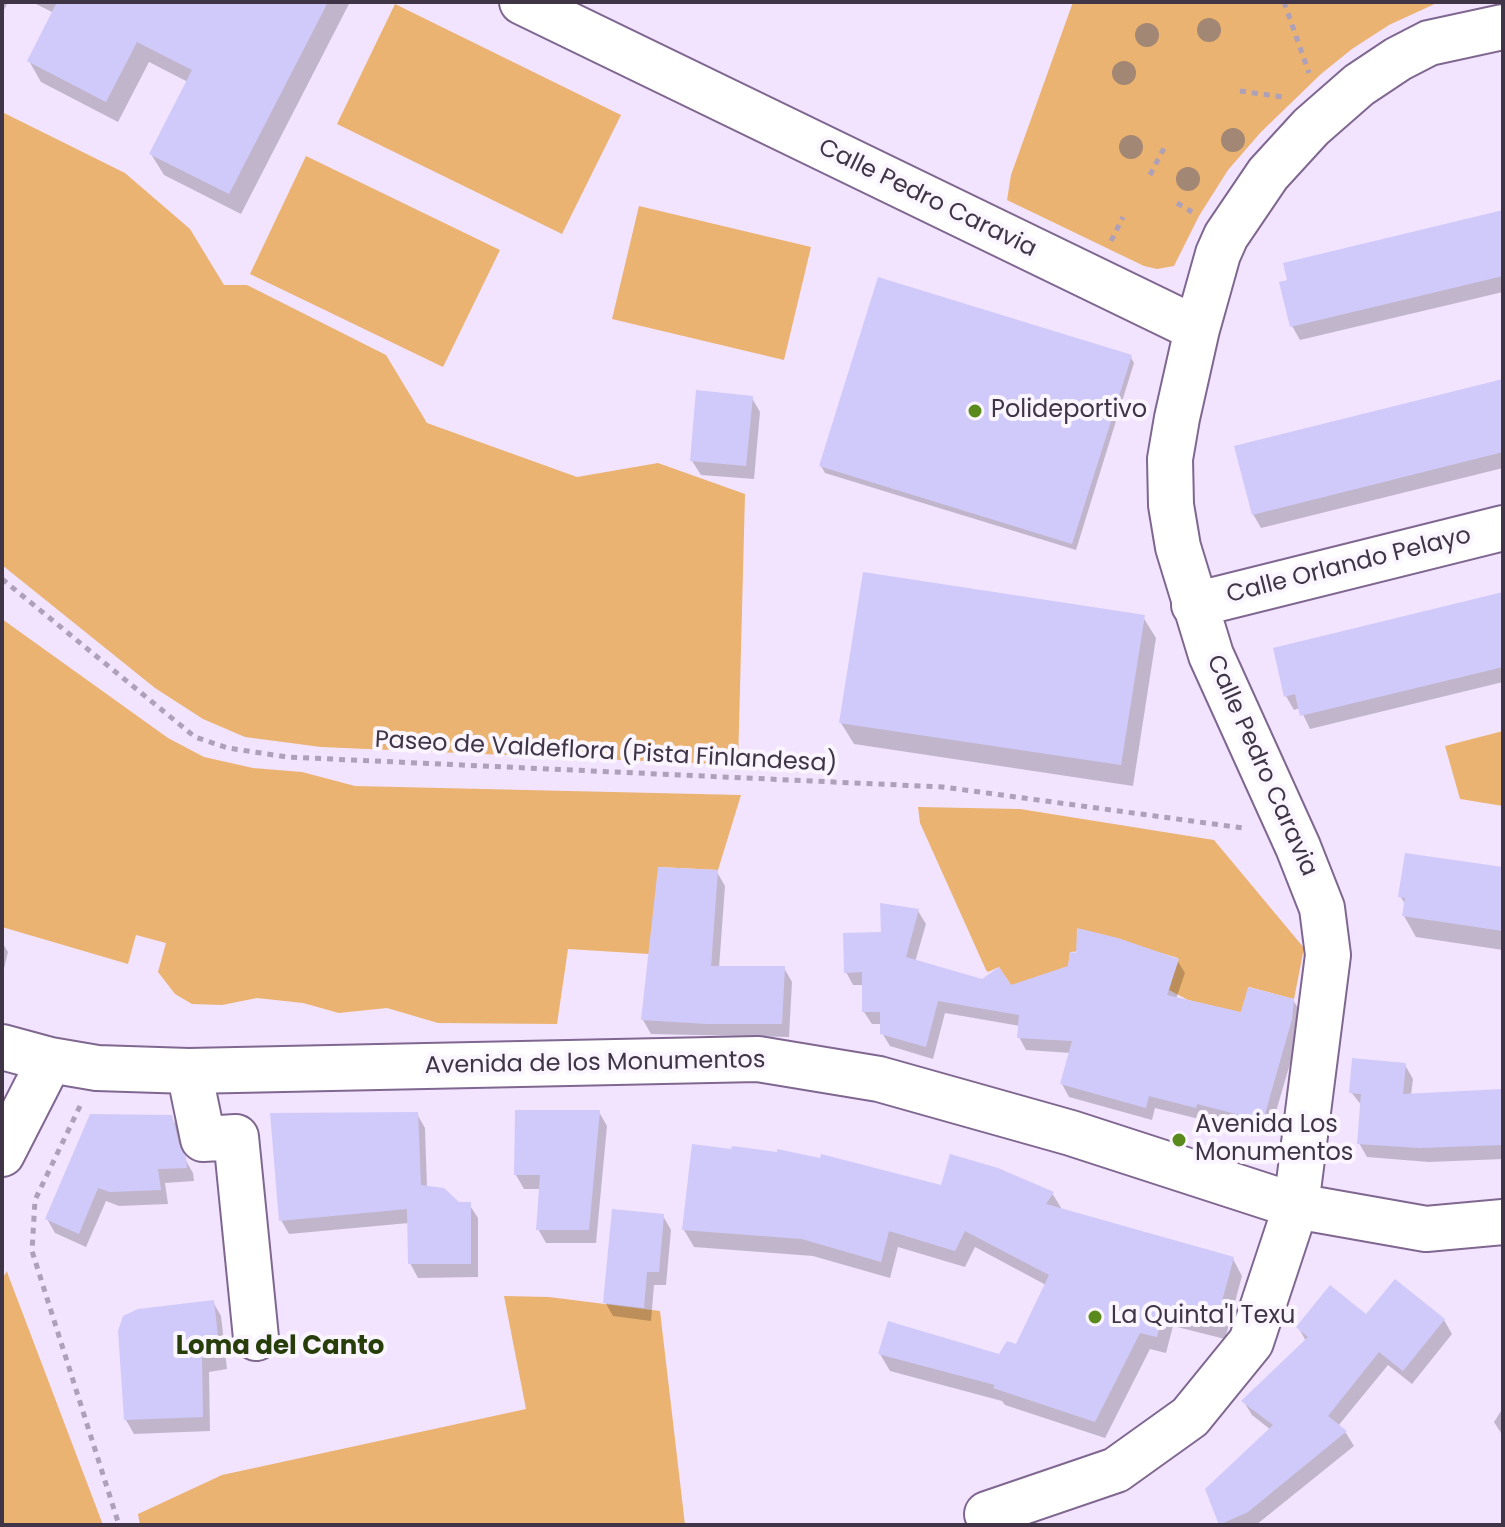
<!DOCTYPE html>
<html>
<head>
<meta charset="utf-8">
<style>
  body { margin:0 }
  #map { position:relative; width:1505px; height:1527px; overflow:hidden; background:#f2e3ff; font-family:Poppins,sans-serif }
  canvas { display:block }
  .frame { position:absolute; inset:0; border:4px solid #3f3547; pointer-events:none }
</style>
</head>
<body>
<div id="map">
<canvas width="1505" height="1527"></canvas>
<div class="frame"></div>
</div>
<script>
const context = document.querySelector('canvas').getContext('2d');
context.lineJoin = 'round';
function fill(path, color) { context.fillStyle = color; context.fill(path, 'evenodd'); }
const toPath = rows => new Path2D(rows.map(r => 'M' + r).join(''));
function trace(path, color, width, dash) { context.strokeStyle = color; context.lineWidth = width; context.lineCap = dash ? 'butt' : 'round'; context.setLineDash(dash || []); context.stroke(path); }
function label(font, color, halo, rows, align = 'center') {
  context.font = font + ' Poppins,sans-serif'; context.lineWidth = 8; context.setLineDash([]); context.textBaseline = 'middle'; context.strokeStyle = halo; context.fillStyle = color; for (const [text, x, y, turn = 0] of rows) {
    context.save(); context.translate(x, y); context.rotate((+turn || 0) * Math.PI / 180); context.textAlign = isNaN(turn) ? turn : align; if (halo) context.strokeText(text, 0, 0); context.fillText(text, 0, 0); context.restore();
  }
}
const green = toPath([
  [1073,2,1439,2,1389,25,1352,49,1321,74,1261,132,1228,170,1199,216,1174,266,1157,269,1144,266,1007,200,1011,175],
  [395,4,621,115,562,234,337,124],
  [2,112,125,173,190,229,224,285,247,285,386,355,427,423,577,477,658,463,745,494,738,765,321,747,245,737,203,719,155,688,2,565],
  [306,156,500,250,443,367,250,274],
  [639,206,811,247,784,360,612,319],
  [2,619,168,738,204,757,253,768,302,772,355,786,741,795,718,870,659,867,649,954,568,949,557,1024,438,1023,387,1008,339,1013,303,1003,257,998,222,1005,192,1004,175,994,158,972,166,943,136,935,128,964,2,927],
  [1503,731,1503,806,1460,799,1445,746],
  [918,807,1020,809,1214,840,1304,948,1294,999,1249,987,1239,1018,1221,1008,1188,1000,1169,990,1178,958,1141,947,1070,952,1063,1008,1011,985,999,967,988,972,986,970,920,823],
  [7,1271,7,1272,103,1525,2,1525,2,1279],
  [504,1296,549,1297,660,1311,685,1525,140,1525,138,1514,222,1475,526,1409]
]);
const shadow = toPath([
  [2,2,8,2,2,14],
  [32,2,350,2,241,214,164,175,151,154,188,82,149,62,118,122,41,82,29,61,54,13],
  [1503,212,1503,292,1300,340,1292,326,1290,281],
  [1130,356,1134,363,1076,550,825,473,821,466],
  [1503,381,1503,468,1261,528,1253,514],
  [752,398,760,412,754,479,701,475,692,461],
  [1503,594,1503,682,1310,729,1300,708,1294,710,1286,696],
  [1143,617,1156,638,1133,786,854,744,841,723],
  [1503,869,1503,950,1416,937,1404,916,1406,905,1400,896],
  [717,872,725,886,719,968,784,968,792,982,789,1037,651,1034,643,1020],
  [918,911,926,924,915,962,1011,988,1177,960,1185,973,1176,999,1242,1014,1293,1000,1301,1013,1299,1033,1270,1132,1204,1115,1203,1120,1155,1108,1152,1120,1069,1097,1062,1084,1071,1053,1026,1050,1019,1037,1020,1026,945,1013,933,1059,890,1046,882,1033,882,1024,872,1024,864,1012,864,985,853,985,846,972,883,934],
  [2,942,8,952,2,977],
  [1405,1065,1413,1079,1411,1095,1503,1091,1503,1159,1429,1162,1367,1157,1359,1143,1362,1106,1351,1092],
  [599,1112,607,1126,596,1243,546,1243,538,1229,541,1189,524,1189,516,1175],
  [417,1114,425,1128,427,1188,458,1204,469,1204,478,1218,478,1277,418,1278,410,1263,409,1223,289,1234,281,1220],
  [171,1117,180,1131,185,1159,193,1173,194,1181,165,1183,168,1204,119,1206,106,1201,86,1247,55,1233,47,1219],
  [942,1187,1052,1193,1063,1211,1233,1259,1242,1276,1225,1339,1173,1326,1166,1353,1150,1349,1105,1438,1005,1405,1002,1401,890,1371,880,1354,1000,1356,1016,1347,1046,1285,975,1247,965,1267,898,1247,890,1278,813,1256,694,1247,684,1230],
  [663,1216,671,1230,666,1285,654,1285,651,1321,613,1316,605,1302],
  [213,1302,221,1316,227,1369,209,1372,210,1431,134,1434,126,1420],
  [1444,1320,1452,1334,1412,1384,1388,1365,1338,1426,1346,1433,1354,1446,1256,1525,1222,1525,1208,1490,1271,1430,1252,1415,1244,1402,1306,1341,1298,1327],
  [1503,1408,1503,1436,1494,1422]
]);
const building = toPath([
  [57,2,328,2,229,194,149,154,192,70,137,42,106,102,27,61],
  [1503,210,1503,276,1290,327,1279,282,1287,280,1283,263],
  [878,277,1132,355,1072,544,819,466],
  [1503,379,1503,452,1252,515,1234,446],
  [696,390,753,396,746,466,690,461],
  [863,572,1145,615,1121,765,839,723],
  [1503,592,1503,667,1300,716,1295,694,1284,697,1273,648],
  [1405,853,1503,867,1503,931,1402,916,1405,898,1398,897],
  [658,867,718,870,711,966,785,966,782,1024,708,1024,641,1020],
  [880,903,919,909,906,957,982,979,999,967,1011,985,1068,966,1070,952,1076,953,1077,928,1118,938,1179,959,1167,995,1241,1012,1248,987,1294,999,1292,1019,1263,1121,1197,1104,1196,1108,1149,1096,1146,1108,1060,1084,1072,1041,1017,1038,1019,1015,938,1001,926,1047,880,1034,880,1012,862,1012,862,972,844,973,843,933,881,932],
  [1352,1058,1406,1063,1403,1094,1503,1089,1503,1145,1420,1148,1357,1144,1361,1094,1349,1093],
  [515,1110,600,1110,589,1230,536,1230,540,1175,514,1175],
  [418,1112,421,1185,444,1188,459,1202,471,1202,471,1264,408,1264,407,1209,279,1221,270,1113],
  [90,1114,172,1115,179,1144,186,1157,187,1168,158,1169,161,1190,110,1192,98,1188,79,1234,45,1219],
  [692,1144,731,1149,732,1146,777,1152,777,1149,820,1158,821,1154,941,1185,950,1154,998,1168,1054,1192,1046,1204,1234,1257,1216,1323,1164,1310,1157,1337,1140,1333,1095,1422,993,1388,995,1385,878,1354,888,1321,999,1354,1007,1341,1016,1344,1049,1275,965,1231,955,1251,889,1231,881,1262,802,1239,682,1230],
  [612,1209,664,1214,659,1272,647,1272,644,1308,603,1303],
  [1395,1279,1445,1319,1403,1371,1379,1352,1328,1416,1347,1431,1248,1512,1219,1525,1205,1489,1273,1425,1241,1401,1308,1337,1296,1327,1330,1285,1366,1314],
  [214,1300,220,1355,202,1358,203,1417,124,1420,118,1331,123,1316,138,1309]
]);
const path = toPath([
  [1284,2,1309,73],
  [1240,91,1283,97],
  [1150,175,1164,148],
  [1177,203,1192,212],
  [1111,241,1123,217],
  [2,579,195,737,228,748,287,757,943,787,1243,828],
  [80,1106,35,1200,32,1251,119,1525]
]);
const minor = toPath([
  [522,2,1197,329],
  [1194,605,1503,528],
  [2,1047,50,1060,97,1068,189,1071,758,1059,879,1079,1071,1133,1296,1206,1426,1229,1503,1222],
  [189,1071,203,1139,236,1137,256,1338],
  [2,1154,50,1060],
  [987,1514,1116,1470,1190,1417,1251,1342,1296,1206,1328,955,1322,908,1298,847,1211,655,1178,547,1171,505,1170,459,1177,418,1197,329,1218,254,1226,236,1268,174,1311,127,1359,85,1398,59,1429,43,1503,27]
]);
const trees = [
  [1209,30],
  [1147,35],
  [1124,73],
  [1233,140],
  [1131,147],
  [1188,179]
];
const markers = [
  [975,411,8,"#5b8a1c"],
  [1179,1140,8,"#5b8a1c"],
  [1095,1317,8,"#5b8a1c"]
];
const streetNames = [
  ["Calle Pedro Caravia",927,199,26],
  ["Calle Orlando Pelayo",1349,566,-14],
  ["Paseo de Valdeflora (Pista Finlandesa)",606,753,3],
  ["Calle Pedro Caravia",1261,766,66],
  ["Avenida de los Monumentos",595,1064,-1]
];
const poiNames = [
  ["Polideportivo",991,411],
  ["Avenida Los",1195,1126],
  ["Monumentos",1195,1154],
  ["La Quinta'l Texu",1111,1317]
];
const neighbourhoodNames = [
  ["Loma del Canto",280,1347]
];
fill(green, '#ebb371');
fill(shadow, '#0003');
fill(building, '#d0cafb');
trace(minor, '#7f6790', 48);
trace(path, '#ada0b8', 5, [6, 6]);
trace(minor, '#fff', 44);
context.fillStyle = '#a28775';
for (const [x, y] of trees) { context.beginPath(); context.arc(x, y, 12, 0, 2 * Math.PI); context.fill(); }
for (const [x, y, r, color] of markers) { const dot = new Path2D(); dot.arc(x, y, r, 0, 2 * Math.PI); context.fillStyle = color; context.fill(dot); trace(dot, '#faf5fe', 3); }
label('24px', '#3f3547', '#faf5fe', streetNames);
label('24px', '#3f3547', '#faf5fe', poiNames, 'left');
label('bold 26px', '#273e0a', '#faf5fe', neighbourhoodNames);
</script>
</body>
</html>
